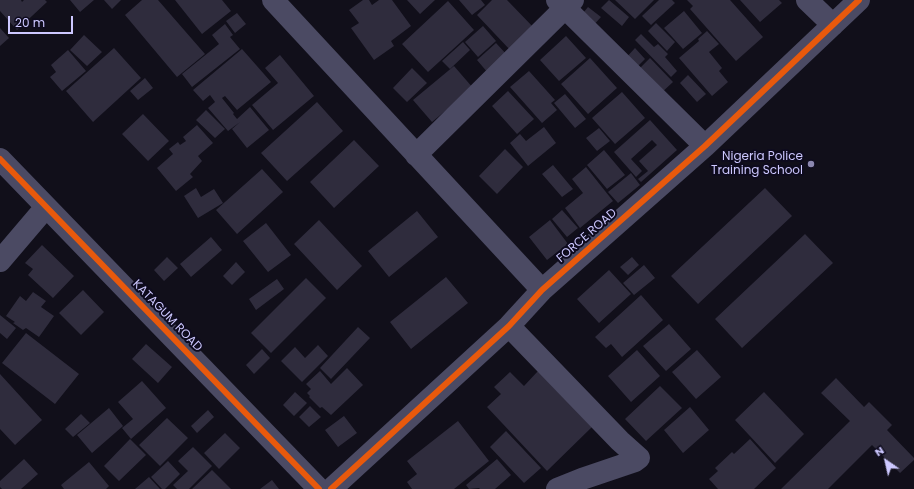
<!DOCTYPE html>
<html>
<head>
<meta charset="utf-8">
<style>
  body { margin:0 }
  #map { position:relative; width:914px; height:489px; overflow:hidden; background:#110f1a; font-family:Poppins,sans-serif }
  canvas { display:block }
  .north { position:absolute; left:866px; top:441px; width:40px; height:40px; -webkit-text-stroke:3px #0e0b1e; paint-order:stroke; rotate:326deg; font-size:11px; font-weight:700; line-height:16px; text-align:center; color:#cdc8ff }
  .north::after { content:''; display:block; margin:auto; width:14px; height:18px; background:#cdc8ff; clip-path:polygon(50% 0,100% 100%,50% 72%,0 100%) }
  .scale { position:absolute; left:8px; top:16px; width:65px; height:18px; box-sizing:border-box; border:2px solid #cdc8ff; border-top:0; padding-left:5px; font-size:12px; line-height:14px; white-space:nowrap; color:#cdc8ff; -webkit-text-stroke:3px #0e0b1e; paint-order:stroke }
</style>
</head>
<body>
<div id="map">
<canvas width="914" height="489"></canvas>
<div class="north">N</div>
<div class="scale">20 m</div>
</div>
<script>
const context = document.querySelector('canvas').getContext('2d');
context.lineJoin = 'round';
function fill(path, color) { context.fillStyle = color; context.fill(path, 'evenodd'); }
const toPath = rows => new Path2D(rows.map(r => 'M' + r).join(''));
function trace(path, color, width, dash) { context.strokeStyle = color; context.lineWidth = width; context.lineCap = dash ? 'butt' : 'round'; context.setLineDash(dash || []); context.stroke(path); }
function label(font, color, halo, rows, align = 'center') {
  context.font = font + ' Poppins,sans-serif'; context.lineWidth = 4; context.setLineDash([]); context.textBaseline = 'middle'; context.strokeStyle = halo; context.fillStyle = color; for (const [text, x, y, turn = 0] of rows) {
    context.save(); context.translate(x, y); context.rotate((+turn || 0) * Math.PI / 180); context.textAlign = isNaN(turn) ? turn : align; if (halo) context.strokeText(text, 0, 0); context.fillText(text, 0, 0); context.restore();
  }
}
const building = toPath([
  [0,0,21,0,22,2,24,0,45,0,47,2,17,30,0,11],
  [70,0,94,0,80,12],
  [104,0,121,0,112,9],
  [142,0,158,0,205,54,177,77,125,15],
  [175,0,222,0,231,11,202,34],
  [363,0,369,0,372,5,379,0,392,0,411,26,391,41,394,46,374,60,351,28,359,23,349,10],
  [407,0,435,0,420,14],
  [459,0,481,0,485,5,472,15],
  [492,0,507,0,535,29,511,51,477,15],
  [609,0,629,17,622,26,601,8],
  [615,0,654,0,635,19],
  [659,0,672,0,675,3,651,25,642,16],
  [687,0,730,0,763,37,736,61,690,9,693,6],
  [740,0,779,0,782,3,760,22],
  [448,1,474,30,428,72,402,44],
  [588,7,601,17,591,28,579,18],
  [684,11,702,33,683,49,664,28],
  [237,13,246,24,235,33,226,21],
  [656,23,675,42,667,51,648,31],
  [225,24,233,35,230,37,240,49,192,87,182,74,219,44,212,35],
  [483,26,496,41,478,57,465,42],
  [0,28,9,38,0,46],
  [707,31,719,44,709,52,722,68,719,71,728,82,712,96,679,58,699,41,698,39],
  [641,34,654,47,658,44,668,54,665,57,677,71,671,77,635,40],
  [84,35,102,52,87,66,70,50],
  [566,36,586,58,559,81,540,60],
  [463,42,470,50,450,69,442,61],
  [496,43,508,56,488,73,477,60],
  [114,48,141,78,93,122,66,91],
  [635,48,645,59,634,70,624,60],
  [242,49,271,82,237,110,225,96,222,98,234,113,233,114,237,119,250,107,269,130,247,148,232,129,240,122,228,131,208,108,215,102,210,95,203,101,193,90],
  [68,50,86,71,62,91,50,77,56,72,51,65],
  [280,55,314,96,273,130,252,105,278,83,265,68],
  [590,58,617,88,588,114,561,84],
  [650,58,673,82,659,95,636,72],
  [454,66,473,88,432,122,413,100],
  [412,68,427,83,407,102,393,88],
  [529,71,555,100,551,103,557,110,542,123,510,87],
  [688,75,706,94,697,102,680,83],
  [145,78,153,88,138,100,130,91],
  [508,91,534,119,517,134,492,106],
  [622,92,645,118,615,144,592,118],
  [565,94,586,119,575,128,554,103],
  [317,102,343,131,287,181,261,153],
  [206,110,225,129,215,138,196,120],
  [143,114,169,141,148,161,122,134],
  [650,120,677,150,641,182,638,179,648,171,639,161,657,145,652,140,631,159,642,171,636,177,614,152],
  [197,125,213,143,198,156,202,161,190,174,193,177,176,191,157,168,173,154,169,149,178,142,180,145,186,141,183,137],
  [544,127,556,143,528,166,510,143,520,134,526,141],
  [599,128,610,141,597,151,586,138],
  [354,140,379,166,334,208,310,182],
  [505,149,523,167,497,194,479,176],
  [604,150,625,175,607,189,587,165],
  [553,165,573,189,562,197,542,174],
  [586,167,613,201,580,228,565,208,583,193,572,179],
  [262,169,283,192,237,234,216,210],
  [631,173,640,185,618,203,608,192],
  [196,188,201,197,214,189,223,203,198,218,184,196],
  [765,188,792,216,698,304,671,276],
  [562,210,578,228,567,237,552,219],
  [417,211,438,237,389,277,368,251],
  [319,220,362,266,337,290,294,244],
  [550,220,568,244,547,260,529,237],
  [266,223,291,255,268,272,243,241],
  [805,234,833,263,742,348,715,319],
  [211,237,222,250,191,277,180,264],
  [42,245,74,276,53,298,28,275,33,269,25,263],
  [167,257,178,268,164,281,154,270],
  [632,257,639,265,628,275,620,267],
  [236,262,245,272,232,285,223,276],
  [644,265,655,278,634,295,623,283],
  [609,270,631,294,599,323,577,299],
  [446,277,468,303,411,349,390,322],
  [306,278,326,298,271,353,251,333],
  [277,279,284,289,256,310,249,299],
  [83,290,104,312,81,335,59,313],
  [33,292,46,301,41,307,54,316,39,337,26,328,23,330,13,323,15,322,6,316,20,296,26,301],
  [641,295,663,320,622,357,611,344,606,348,595,337],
  [0,315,16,328,7,339,0,333],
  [669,324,691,349,666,371,643,346],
  [358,327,370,338,331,379,320,368],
  [26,333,79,374,55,404,2,363],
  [146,344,172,367,158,383,132,359],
  [318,345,328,356,302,382,281,361,295,347,305,358],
  [262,349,270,358,254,374,246,365],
  [637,350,660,376,631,402,608,376],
  [697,350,721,377,696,399,672,372],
  [347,368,363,385,331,415,322,407,320,408,309,397,310,396,307,393,311,389,306,384,320,371,331,384],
  [538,371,592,427,547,471,487,407,501,394,494,387,510,372,524,386],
  [0,374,42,420,15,445,0,429],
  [836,378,864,407,869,402,892,425,887,430,914,458,914,460,900,473,872,445,828,489,781,489,850,421,821,393],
  [142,381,166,408,131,439,122,428,133,419,118,402],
  [660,386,682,408,646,441,625,419],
  [295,392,307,403,294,416,283,405],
  [764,392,804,434,775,463,735,420],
  [310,406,321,417,309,427,299,417],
  [690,407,709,430,683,453,664,430],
  [109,408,123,426,92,453,77,435],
  [208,410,214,417,197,433,191,426],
  [81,414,90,423,73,437,65,429],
  [344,416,357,433,338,447,325,430],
  [167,418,188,438,160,466,139,445],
  [458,421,489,461,454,489,412,489,407,482,417,474,407,461],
  [506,431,541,468,524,483,490,447],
  [225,433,240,448,219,469,204,453],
  [130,439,146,455,119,481,104,466],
  [750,439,776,468,754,489,718,489,709,479,718,471,715,468,732,452,734,454],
  [193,447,212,466,189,489,177,489,173,485,188,471,178,461],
  [24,459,38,474,21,489,2,489,0,487,0,481],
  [497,459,511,475,495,489,480,489,479,488,469,489,466,485],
  [168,461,180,474,165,489,162,489,151,477],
  [89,462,109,486,106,489,64,489,61,485],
  [212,470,231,489,192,489],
  [149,477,160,489,135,489],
  [272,480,279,489,260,489]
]);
const minor = toPath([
  [273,0,542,290],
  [557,0,705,146],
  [807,0,833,25],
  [416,155,573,0],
  [0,159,319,489],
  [0,261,46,207],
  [509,326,620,441,639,458,635,461,582,479,557,489],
  [331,489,509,326,542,290,705,146,859,0]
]);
const cycleway = toPath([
  [0,159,319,489],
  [331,489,509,326,542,290,705,146,859,0]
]);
const markers = [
  [811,164,4,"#8b87af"]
];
const poiNames = [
  ["Nigeria Police",803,157],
  ["Training School",803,171]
];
const streetNames = [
  ["FORCE ROAD",587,236,-41],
  ["KATAGUM ROAD",167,316,46]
];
fill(building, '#2f2c3d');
trace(minor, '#4b4a63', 22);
trace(cycleway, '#e8590c', 6);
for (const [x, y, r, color] of markers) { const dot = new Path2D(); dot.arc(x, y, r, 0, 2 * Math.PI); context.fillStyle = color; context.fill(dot); trace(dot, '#0e0b1e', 1.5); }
label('12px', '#cdc8ff', '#0e0b1e', poiNames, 'right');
label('12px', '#cdc8ff', '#0e0b1e', streetNames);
</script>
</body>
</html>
